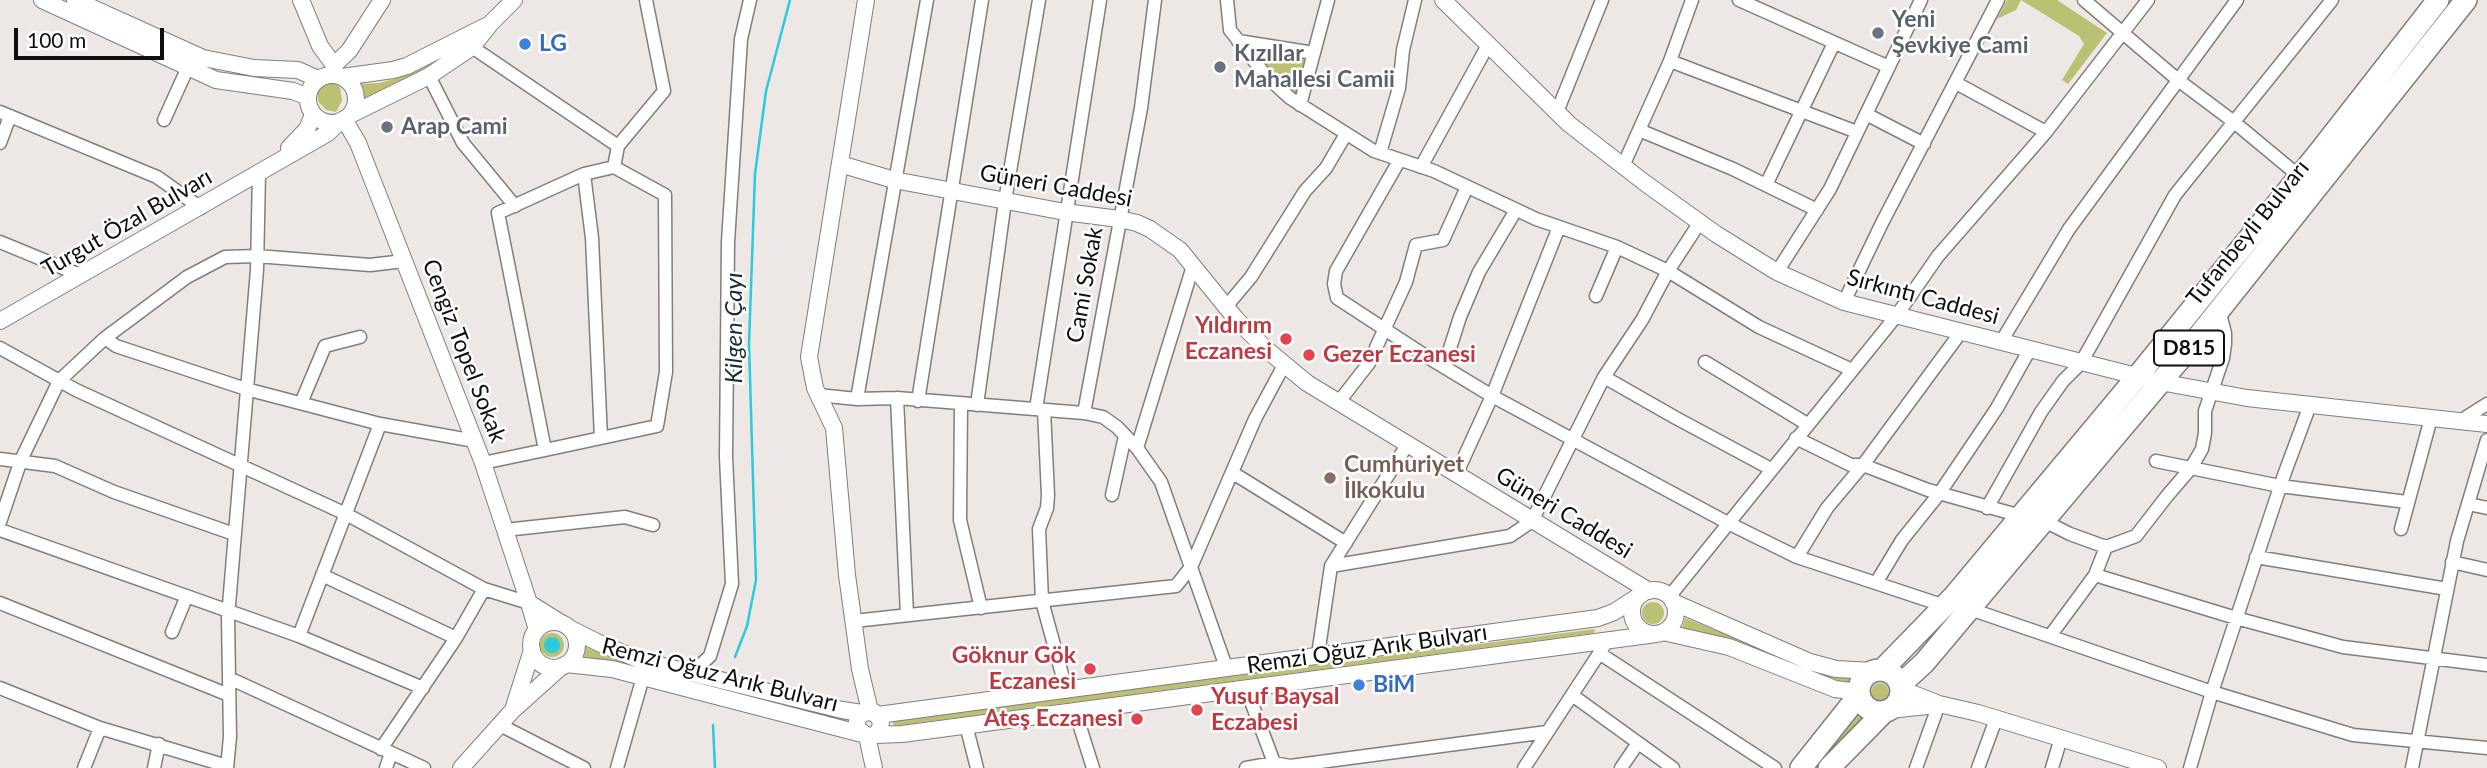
<!DOCTYPE html>
<html>
<head>
<meta charset="utf-8">
<style>
  body { margin:0 }
  #map { position:relative; width:2487px; height:768px; overflow:hidden; background:#ede8e5; font-family:Lato,sans-serif }
  canvas { display:block }
  .scale { position:absolute; left:14px; top:28px; width:150px; height:32px; box-sizing:border-box; border:4px solid #110f0e; border-top:0; padding-left:9px; font-size:21px; line-height:24px; white-space:nowrap; color:#110f0e; -webkit-text-stroke:5px #fff; paint-order:stroke }
</style>
</head>
<body>
<div id="map">
<canvas width="2487" height="768"></canvas>
<div class="scale">100 m</div>
</div>
<script>
const context = document.querySelector('canvas').getContext('2d');
context.lineJoin = 'round';
function fill(path, color) { context.fillStyle = color; context.fill(path, 'evenodd'); }
const toPath = rows => new Path2D(rows.map(r => 'M' + r).join(''));
function trace(path, color, width, dash) { context.strokeStyle = color; context.lineWidth = width; context.lineCap = dash ? 'butt' : 'round'; context.setLineDash(dash || []); context.stroke(path); }
function label(font, color, halo, rows, align = 'center') {
  context.font = font + ' Lato,sans-serif'; context.lineWidth = 5; context.setLineDash([]); context.textBaseline = 'middle'; context.strokeStyle = halo; context.fillStyle = color; for (const [text, x, y, turn = 0] of rows) {
    context.save(); context.translate(x, y); context.rotate((+turn || 0) * Math.PI / 180); context.textAlign = isNaN(turn) ? turn : align; if (halo) context.strokeText(text, 0, 0); context.fillText(text, 0, 0); context.restore();
  }
}
const green = toPath([
  [2007,0,2057,0,2107,33,2068,84,2062,80,2084,44,2079,36,2021,0,2016,10,1997,19],
  [469,41,382,95,359,105,356,84,379,83,398,78],
  [1248,45,1308,56,1299,96,1281,87],
  [325,80,336,83,340,87,342,101,336,112,326,110,318,101,318,85],
  '1642 613a11 11 0 1 1 22 0a11 11 0 1 1-22 0Z',
  [1685,618,1816,671,1861,678,1854,690,1723,638,1682,628],
  [1595,629,1594,633,894,726,892,720],
  '540 645a12 12 0 1 1 24 0a12 12 0 1 1-24 0Z',
  [582,645,606,656,646,670,576,662],
  '1871 692a9 9 0 1 1 18 0a9 9 0 1 1-18 0Z',
  [734,693,850,717,848,725],
  [1856,708,1867,717,1820,768,1809,768]
]);
const water = toPath([
  '544 645a8 8 0 1 1 16 0a8 8 0 1 1-16 0Z'
]);
const stream = toPath([
  [735,657,747,626,756,580,749,344,755,174,766,91,790,0],
  [713,725,715,768]
]);
const street = toPath([
  [1227,0,1230,30,1266,76,1290,98,1374,151,1434,171,1536,219,1617,247,1668,271,1759,327,1852,370],
  [1739,0,1889,67],
  [2084,0,2178,80,2234,122,2299,176],
  [1238,41,1314,53],
  [472,47,618,146],
  [1670,61,1857,132],
  [429,76,463,143,515,206],
  [1956,83,2046,132],
  [1300,105,1328,0],
  [0,112,157,177,201,208],
  [1557,112,1602,0],
  [1866,114,1924,144],
  [164,120,188,67],
  [1639,130,1733,169,1817,210],
  [0,143,10,116],
  [1380,153,1399,88,1403,50,1415,0],
  [1399,161,1336,271,1334,284,1337,298,1421,353,1492,396,1728,523,1797,557,1945,606],
  [1623,166,1670,61,1692,0],
  [614,167,618,146,664,91,646,0],
  [1421,167,1488,45],
  [584,174,592,238,601,438],
  [1766,185,1834,43],
  [0,242,80,275],
  [1777,272,1830,189,1921,0],
  [1596,296,1617,247],
  [1844,302,1882,223,1998,0],
  [1225,308,1251,277,1305,191,1326,168,1346,134],
  [105,338,116,346,246,389,380,424,475,441],
  [2001,342,2069,229,2237,0],
  [0,348,76,390,346,514,484,589,529,603],
  [1705,362,1807,424],
  [1444,367,1460,317,1479,272,1516,210],
  [1604,377,1676,418,1771,469],
  [818,395,857,399,897,398,1084,413,1103,417,1117,427,1137,448,1161,482,1226,667],
  [897,398,907,615],
  [857,399,927,0],
  [918,401,982,0],
  [301,403,325,346,360,337],
  [1338,403,1369,363,1406,282,1416,245,1443,240,1467,187],
  [961,404,960,520,981,608],
  [977,405,1005,201,1039,0],
  [1036,409,1100,0],
  [1044,410,1048,495,1047,508,1039,529,1042,601,1066,689],
  [1084,413,1141,108,1155,0],
  [2460,421,2487,404],
  [1796,438,1851,465,1863,465,1928,490,2021,516],
  [1137,448,1193,266],
  [0,459,55,466,114,492,234,534],
  [2156,461,2280,486,2407,502],
  [483,463,545,450,657,426,666,372,665,195,614,167,584,174,498,213,545,450],
  [1233,473,1346,543],
  [1456,475,1492,396,1559,227],
  [1112,495,1125,436],
  [2468,504,2487,508],
  [1987,508,2041,412,2063,381,2081,363,2175,195,2332,0],
  [2044,521,2070,534,2106,547],
  [0,522,21,460,59,381,105,338,187,277,225,257,257,256,370,265,404,261],
  [2401,529,2431,418],
  [0,530,299,636,423,688],
  [505,530,625,517,653,525],
  [1797,557,1827,508,1863,465,1961,332],
  [2256,557,2447,589],
  [2452,562,2487,570],
  [1331,566,1510,536,1532,521,1604,377,1642,320,1668,271,1700,222],
  [322,575,456,638],
  [2095,575,2236,618,2343,647,2487,665],
  [1876,583,1902,540,1939,494,1997,408,2030,349],
  [1669,597,1897,315,1938,256,2046,132,2148,0],
  [0,603,229,695],
  [1970,609,2212,692,2353,735,2487,748],
  [854,621,1176,586,1191,567,1255,419,1284,365],
  [172,632,186,598],
  [299,636,380,424],
  [2050,636,2095,575,2106,547,2136,536,2167,496,2191,468,2202,449,2205,433,2205,411,2223,358,2225,344,2225,333,2219,310],
  [1599,653,1775,768],
  [1318,655,1331,566,1407,445],
  [691,674,710,656,732,584,726,457,728,242,741,39,750,0],
  [229,678,424,768],
  [0,688,100,728,227,766],
  [1246,688,1276,768],
  [1572,695,1673,768],
  [1075,711,1093,768],
  [500,725,584,768],
  [966,725,977,768],
  [381,749,456,638,484,589],
  [84,768,100,728],
  [154,768,159,744],
  [227,768,230,737,228,617,257,270,259,172],
  [386,768,391,753],
  [617,768,643,677],
  [1246,768,1274,763,1290,766,1547,732],
  [1524,768,1604,646],
  [1621,768,1638,743],
  [1916,768,1939,704],
  [1978,768,1996,719],
  [2052,768,2061,738],
  [2190,768,2212,692,2284,475,2310,405],
  [2412,768,2457,541,2487,440]
]);
const secondary = toPath([
  [42,0,216,80,293,91,308,97],
  [75,0,203,58,254,68,298,70,318,79],
  [301,0,320,46,334,65,335,75],
  [866,0,809,357,815,388,834,428,847,575,860,669,870,711],
  [1443,0,1569,124,1645,183,1716,234,1777,272,1844,302,2160,382,2247,398,2487,424],
  [334,65,349,51,382,0],
  '308 99a24 24 0 1 1 48 0a24 24 0 1 1-48 0Z',
  [342,77,393,70,407,66,486,26],
  [350,115,429,76,472,47,491,23,514,0],
  [344,119,358,143,483,463,529,603],
  [289,148,307,129,313,115,311,110],
  [840,164,894,180,1065,212,1119,219,1137,223,1150,229,1180,250,1236,319,1266,349,1307,383,1649,591],
  [0,321,328,133,340,121],
  '1632 612a22 22 0 1 1 44 0a22 22 0 1 1-44 0Z',
  [1673,602,1810,662,1836,669,1873,671],
  '531 645a23 23 0 1 1 46 0a23 23 0 1 1-46 0Z',
  [569,628,601,644,643,661,842,710,862,713,874,712,881,721,880,729,875,735,867,736,857,728,857,720,862,713],
  [537,630,529,603,561,623],
  [1663,632,1729,647,1835,689,1859,692],
  [532,650,513,710,562,666],
  [566,664,612,669,862,734],
  [1901,689,1939,704,1978,713,2158,768],
  [1889,710,1937,705],
  [878,715,1598,618,1614,612,1642,594],
  [875,735,902,734,1656,634],
  [867,736,874,768],
  [461,768,513,710]
]);
const highway = toPath([
  [1882,670,1955,595,2137,377,2320,151,2438,0],
  '1859 691a21 21 0 1 1 42 0a21 21 0 1 1-42 0Z',
  [1900,685,1924,663,2185,353,2466,0],
  [1801,768,1859,695],
  [1829,768,1885,711]
]);
const markers = [
  [1878,33,7,"#6b7280"],
  [525,44,7,"#3f7fe0"],
  [1220,67,7,"#6b7280"],
  [387,127,7,"#6b7280"],
  [1286,339,7,"#e0444e"],
  [1309,355,7,"#e0444e"],
  [1330,478,7,"#8d6e63"],
  [1090,669,7,"#e0444e"],
  [1359,685,7,"#3f7fe0"],
  [1197,710,7,"#e0444e"],
  [1137,719,7,"#e0444e"]
];
const shields = [
  [2189,348,70]
];
const shieldNames = [
  ["D815",2189,348]
];
const worshipNames = [
  ["Yeni",1892,20],
  ["Şevkiye Cami",1892,46],
  ["Kızıllar",1234,54],
  ["Mahallesi Camii",1234,80],
  ["Arap Cami",401,127]
];
const shopNames = [
  ["LG",539,44],
  ["BiM",1373,685]
];
const streetNames = [
  ["Güneri Caddesi",1056,186,10],
  ["Turgut Özal Bulvarı",127,223,-30],
  ["Tufanbeyli Bulvarı",2248,233,-51],
  ["Cami Sokak",1085,285,-80],
  ["Sırkıntı Caddesi",1923,297,15],
  ["Cengiz Topel Sokak",464,351,69],
  ["Güneri Caddesi",1564,513,31],
  ["Remzi Oğuz Arık Bulvarı",1367,649,-8],
  ["Remzi Oğuz Arık Bulvarı",720,675,14]
];
const healthNames = [
  ["Yıldırım",1272,326],
  ["Eczanesi",1272,352],
  ["Gezer Eczanesi",1323,355,"left"],
  ["Göknur Gök",1076,656],
  ["Eczanesi",1076,682],
  ["Yusuf Baysal",1211,697,"left"],
  ["Eczabesi",1211,723,"left"],
  ["Ateş Eczanesi",1123,719]
];
const educationNames = [
  ["Cumhuriyet",1344,465],
  ["İlkokulu",1344,491]
];
const waterNames = [
  ["Kilgen Çayı",734,328,-90]
];
fill(green, '#bcc073');
fill(water, '#2bcadd');
trace(stream, '#2bcadd', 2.5);
trace(street, '#837e7c', 15);
trace(secondary, '#837e7c', 18);
trace(highway, '#837e7c', 24);
trace(street, '#fff', 12);
trace(secondary, '#fff', 16);
trace(highway, '#fff', 21);
for (const [x, y, r, color] of markers) { const dot = new Path2D(); dot.arc(x, y, r, 0, 2 * Math.PI); context.fillStyle = color; context.fill(dot); trace(dot, '#fff', 2.5); }
for (const [x, y, w] of shields) { const box = new Path2D(); box.roundRect(x - w / 2, y - 17.5, w, 35, 5); context.fillStyle = '#fff'; context.fill(box); trace(box, '#110f0e', 2); }
label('bold 21px', '#110f0e', null, shieldNames);
label('bold 23px', '#5b616d', '#fff', worshipNames, 'left');
label('bold 23px', '#366cbe', '#fff', shopNames, 'left');
label('23px', '#110f0e', '#fff', streetNames);
label('bold 23px', '#be3a42', '#fff', healthNames, 'right');
label('bold 23px', '#785e54', '#fff', educationNames, 'left');
label('italic 24px', '#152e31', '#fff', waterNames);
</script>
</body>
</html>
